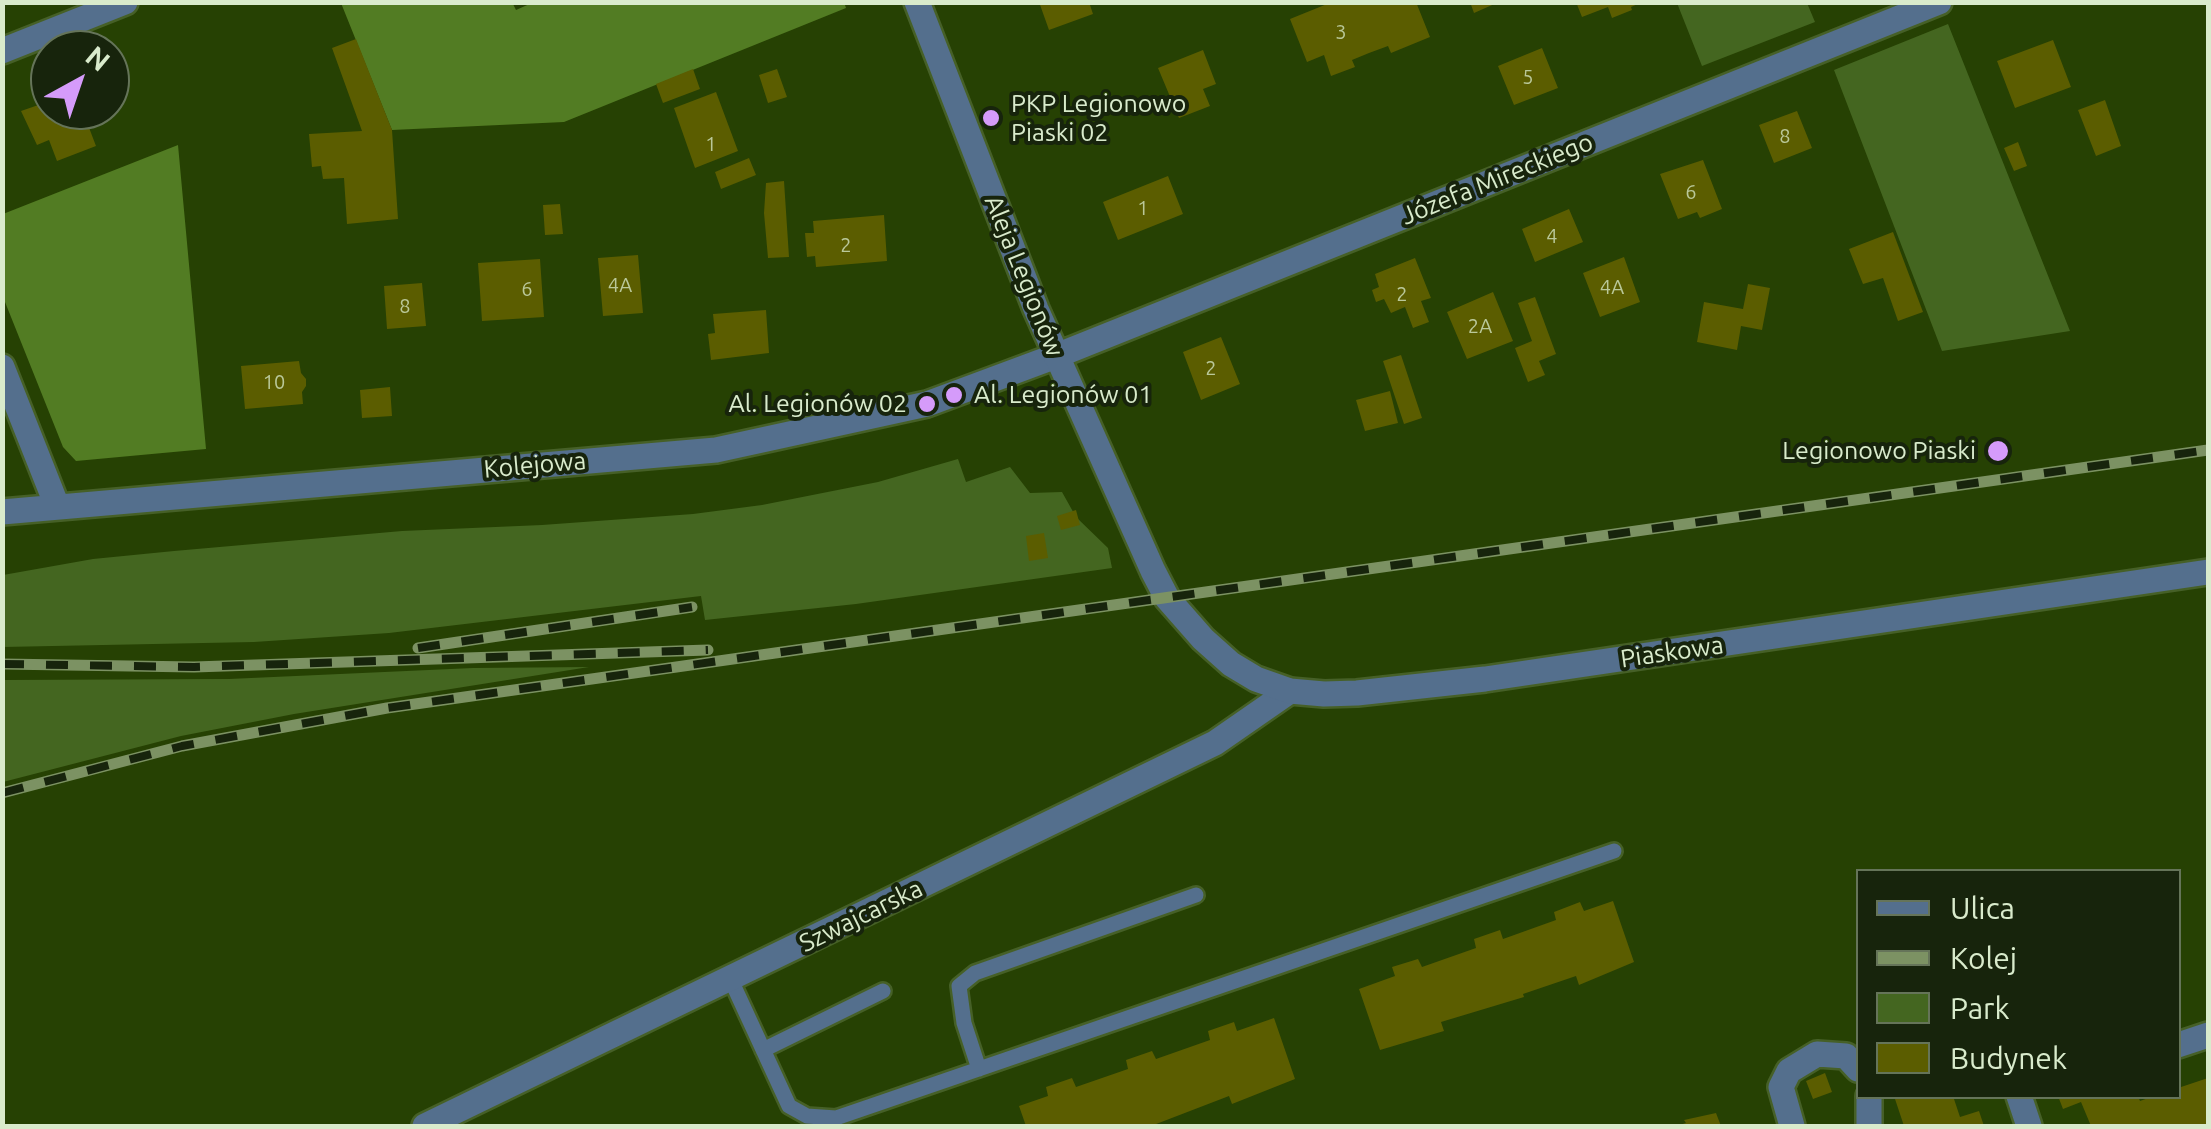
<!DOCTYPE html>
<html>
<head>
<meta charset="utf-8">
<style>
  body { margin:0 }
  #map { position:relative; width:2211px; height:1129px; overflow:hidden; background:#264103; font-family:Ubuntu,sans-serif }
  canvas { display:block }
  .frame { position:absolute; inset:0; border:5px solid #d9ebcc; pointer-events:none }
  .legend { position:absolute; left:1856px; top:869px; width:325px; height:230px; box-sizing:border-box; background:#17240c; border:2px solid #657459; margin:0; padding:12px 18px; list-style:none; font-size:30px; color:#d9ebcc }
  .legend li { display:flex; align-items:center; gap:20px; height:50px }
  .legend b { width:50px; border:2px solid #657459 }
  .north { position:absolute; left:30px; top:30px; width:100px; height:100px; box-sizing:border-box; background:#17240c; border:2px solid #657459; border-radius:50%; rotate:40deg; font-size:28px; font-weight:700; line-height:40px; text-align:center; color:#d9ebcc }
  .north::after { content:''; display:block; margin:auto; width:35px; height:45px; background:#d59bfa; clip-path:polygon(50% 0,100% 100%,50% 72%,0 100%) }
</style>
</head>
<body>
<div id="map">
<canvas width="2211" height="1129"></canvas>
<div class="frame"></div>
<ul class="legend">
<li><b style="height:12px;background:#546f8d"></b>Ulica</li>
<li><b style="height:12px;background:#7c9263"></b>Kolej</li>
<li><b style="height:28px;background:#446620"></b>Park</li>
<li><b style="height:28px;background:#5b5d00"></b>Budynek</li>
</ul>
<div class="north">N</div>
</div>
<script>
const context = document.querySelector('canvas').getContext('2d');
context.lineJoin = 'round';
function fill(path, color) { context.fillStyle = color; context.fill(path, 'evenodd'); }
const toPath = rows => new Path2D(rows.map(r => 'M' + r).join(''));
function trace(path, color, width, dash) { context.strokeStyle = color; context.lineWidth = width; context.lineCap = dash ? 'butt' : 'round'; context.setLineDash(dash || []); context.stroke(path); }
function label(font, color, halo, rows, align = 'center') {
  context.font = font + ' Ubuntu,sans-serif'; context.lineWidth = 8; context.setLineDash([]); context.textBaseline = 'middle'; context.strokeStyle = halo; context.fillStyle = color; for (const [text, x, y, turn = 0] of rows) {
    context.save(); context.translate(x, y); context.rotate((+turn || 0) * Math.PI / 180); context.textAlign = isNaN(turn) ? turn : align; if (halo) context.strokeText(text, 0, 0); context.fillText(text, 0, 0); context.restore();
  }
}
const green = toPath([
  [1677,3,1807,3,1815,22,1702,66],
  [1948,24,2070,331,1942,351,1834,70],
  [958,459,966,482,1010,467,1030,493,1062,492,1076,517,1108,548,1112,568,856,604,705,620,701,596,389,633,254,642,3,647,3,575,93,559,174,551,402,531,542,525,693,514,762,505,878,482],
  [589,667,294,714,181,736,3,782,3,680,229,679,473,668]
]);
const forest = toPath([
  [512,2,516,10,534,2,844,2,846,8,564,122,392,130,341,3],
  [178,145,206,449,76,461,63,447,3,297,3,214]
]);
const building = toPath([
  [1039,2,1089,2,1093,14,1049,30],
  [1332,2,1416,2,1430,37,1391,53,1388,46,1369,53,1352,60,1355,67,1331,76,1324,55,1307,62,1290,19],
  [1470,2,1499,2,1474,13],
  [1576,2,1640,2,1640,3,1631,7,1632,10,1612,18,1608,7,1582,17],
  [356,39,392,130,398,219,347,224,344,178,323,179,321,166,312,167,309,134,362,131,332,48],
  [2053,40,2071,87,2015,108,1997,61],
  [1542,48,1558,88,1514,105,1498,66],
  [1203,50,1216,84,1203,89,1210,106,1179,118,1158,68],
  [693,69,700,89,663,103,656,84],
  [777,69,787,97,768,103,759,75],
  [716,92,738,151,695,168,674,108],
  [2105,100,2121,146,2096,156,2078,110],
  [50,101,50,110,88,110,93,123,88,125,96,146,57,161,49,140,37,145,21,111],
  [1797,111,1812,148,1774,163,1759,125],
  [2018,142,2027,166,2014,171,2004,148],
  [749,158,756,175,721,189,715,172],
  [1703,160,1722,209,1700,218,1697,212,1678,219,1660,174],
  [1168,176,1183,214,1118,240,1103,202],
  [784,181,789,257,768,258,764,213,766,183],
  [560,204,563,234,545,235,543,205],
  [1569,209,1583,242,1535,262,1522,229],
  [884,215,887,261,816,267,815,256,807,257,805,233,814,233,813,221],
  [1893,232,1923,312,1898,321,1883,278,1863,284,1849,249],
  [638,255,643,313,603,316,598,258],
  [1624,257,1640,302,1600,317,1583,273],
  [1415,258,1431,298,1421,301,1429,322,1413,328,1405,307,1391,313,1384,299,1376,302,1372,290,1379,287,1375,274],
  [540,259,544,317,482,321,478,263],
  [422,283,426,326,387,329,384,286],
  [1748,284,1770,288,1762,330,1741,326,1737,350,1697,342,1704,302,1743,309],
  [1493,292,1513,341,1467,359,1447,312],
  [1535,297,1556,354,1539,361,1545,375,1528,382,1515,348,1532,341,1518,303],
  [766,310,769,353,711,360,708,334,715,333,713,314],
  [1221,337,1240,384,1201,400,1183,352],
  [1401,355,1422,418,1404,424,1383,361],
  [299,361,301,373,306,379,306,386,302,392,303,404,245,409,241,366],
  [390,387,392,416,362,418,360,390],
  [1390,391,1398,423,1365,431,1356,400],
  [1076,510,1080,525,1061,530,1057,516],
  [1044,533,1048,558,1029,561,1026,536],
  [1613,901,1634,962,1579,985,1576,976,1523,994,1524,997,1441,1022,1444,1031,1380,1050,1359,989,1395,976,1392,967,1418,959,1422,967,1476,948,1474,939,1500,930,1503,939,1556,920,1554,912,1580,902,1584,911],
  [1274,1018,1295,1079,1232,1104,1229,1096,1151,1126,1026,1126,1019,1106,1048,1096,1046,1087,1072,1078,1076,1087,1128,1069,1126,1060,1152,1051,1156,1059,1210,1040,1208,1031,1234,1022,1237,1031],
  [1825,1073,1832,1092,1813,1099,1806,1081],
  [2208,1078,2208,1126,2091,1126,2081,1102,2063,1109,2058,1096,2138,1096,2140,1101,2154,1096,2178,1096,2178,1088],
  [1894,1096,1953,1096,1960,1117,1979,1111,1984,1126,1904,1126],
  [1716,1113,1721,1126,1676,1126,1686,1123,1684,1120]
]);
const service = toPath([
  [731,980,789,1106,807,1116,836,1118,1614,851],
  [763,1050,883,991],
  [979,1069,964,1023,959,986,975,973,1196,895]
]);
const minor = toPath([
  [2,51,125,2],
  [2,367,57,506],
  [2,512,716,450,927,404,1056,356],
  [2178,1045,2208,1035],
  [1869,1096,1869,1126],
  [2019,1096,2029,1126],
  [425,1126,1215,743,1290,691],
  [1792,1126,1781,1087,1789,1071,1817,1054,1846,1056,1858,1069]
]);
const tertiary = toPath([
  [917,2,1036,309,1153,571,1167,598,1203,639,1231,664,1256,679,1290,691,1324,694,1357,693,1485,679,2208,572],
  [1056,356,1939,2]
]);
const rail = toPath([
  [418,648,692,607],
  [2,664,194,667,708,650],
  [2,793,182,746,387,708,2208,450]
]);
const markers = [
  [991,118,10,"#d59bfa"],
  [954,395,10,"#d59bfa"],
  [927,404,10,"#d59bfa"],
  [1998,451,12,"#d59bfa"]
];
const numberNames = [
  ["3",1341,32],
  ["5",1528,77],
  ["8",1785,136],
  ["1",711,144],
  ["6",1691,192],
  ["1",1143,208],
  ["4",1552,236],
  ["2",846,245],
  ["4A",620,285],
  ["4A",1612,287],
  ["6",527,289],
  ["2",1402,294],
  ["8",405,306],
  ["2A",1480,326],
  ["2",1211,368],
  ["10",274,382]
];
const poiNames = [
  ["PKP Legionowo",1011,104],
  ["Piaski 02",1011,133],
  ["Al. Legionów 01",974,395],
  ["Al. Legionów 02",907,404,"right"],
  ["Legionowo Piaski",1976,451,"right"]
];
const streetNames = [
  ["Józefa Mireckiego",1497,179,-22],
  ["Aleja Legionów",1024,276,68],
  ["Kolejowa",535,465,-5],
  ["Piaskowa",1672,652,-8],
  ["Szwajcarska",861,916,-26]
];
fill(green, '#446620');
fill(forest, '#527c23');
fill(building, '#5b5d00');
trace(service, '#466027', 20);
trace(minor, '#466027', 30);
trace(tertiary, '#466027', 30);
trace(service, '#546f8d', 15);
trace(minor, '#546f8d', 25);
trace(tertiary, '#546f8d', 25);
trace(rail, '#7c9263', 11);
trace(rail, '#17240c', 8, [22]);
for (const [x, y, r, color] of markers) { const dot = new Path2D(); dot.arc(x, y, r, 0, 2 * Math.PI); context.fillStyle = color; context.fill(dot); trace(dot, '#17240c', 4); }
label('20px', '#bac899', null, numberNames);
label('25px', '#d9ebcc', '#17240c', poiNames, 'left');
label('25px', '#d9ebcc', '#17240c', streetNames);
</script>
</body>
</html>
